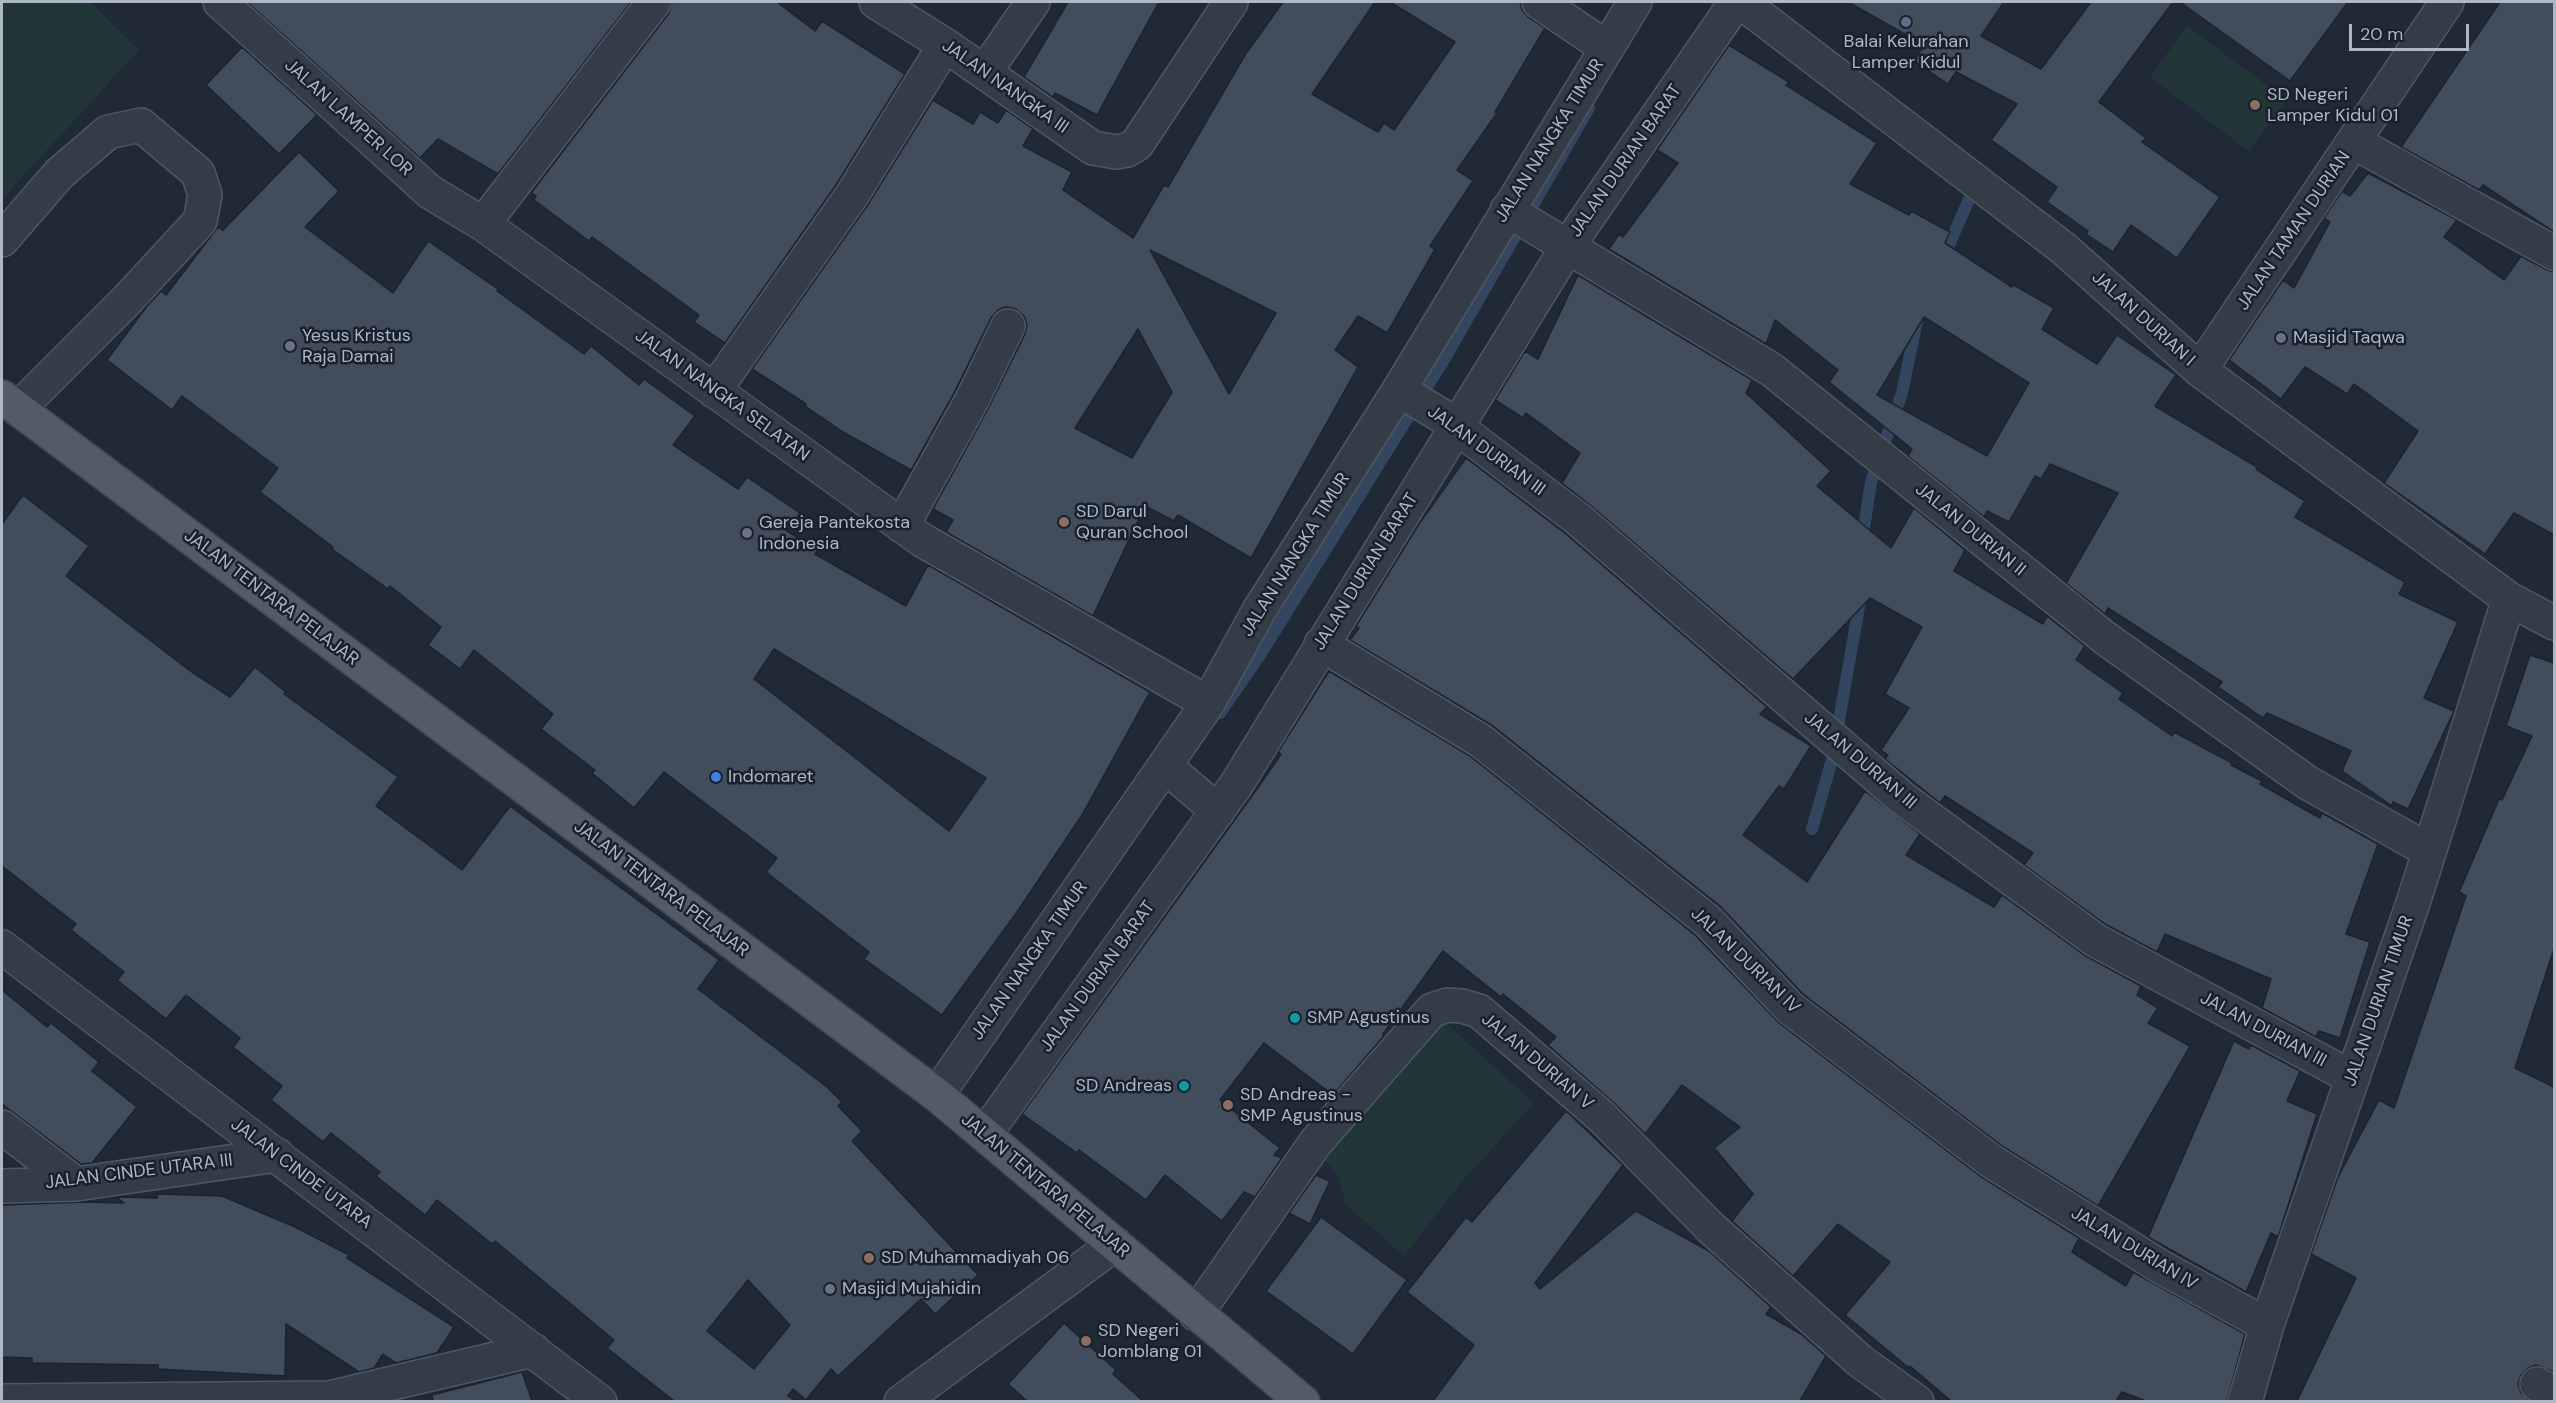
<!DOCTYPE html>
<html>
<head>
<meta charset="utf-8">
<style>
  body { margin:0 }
  #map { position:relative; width:2556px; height:1403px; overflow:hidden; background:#202a37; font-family:"DM Sans",sans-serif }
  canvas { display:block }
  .frame { position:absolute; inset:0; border:3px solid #aeb7c4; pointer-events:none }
  .scale { position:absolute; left:2349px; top:24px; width:120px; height:27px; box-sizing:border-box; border:3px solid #aeb7c4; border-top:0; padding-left:8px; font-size:18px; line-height:21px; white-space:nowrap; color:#aeb7c4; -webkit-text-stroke:4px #19212c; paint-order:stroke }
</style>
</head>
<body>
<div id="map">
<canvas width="2556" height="1403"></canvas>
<div class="frame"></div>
<div class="scale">20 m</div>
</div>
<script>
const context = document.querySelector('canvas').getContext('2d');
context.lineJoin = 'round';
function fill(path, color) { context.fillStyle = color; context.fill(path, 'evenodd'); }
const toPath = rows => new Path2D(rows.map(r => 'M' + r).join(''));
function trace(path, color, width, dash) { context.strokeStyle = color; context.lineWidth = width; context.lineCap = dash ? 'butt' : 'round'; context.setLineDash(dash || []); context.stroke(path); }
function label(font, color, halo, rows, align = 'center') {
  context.font = font + ' "DM Sans",sans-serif'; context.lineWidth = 5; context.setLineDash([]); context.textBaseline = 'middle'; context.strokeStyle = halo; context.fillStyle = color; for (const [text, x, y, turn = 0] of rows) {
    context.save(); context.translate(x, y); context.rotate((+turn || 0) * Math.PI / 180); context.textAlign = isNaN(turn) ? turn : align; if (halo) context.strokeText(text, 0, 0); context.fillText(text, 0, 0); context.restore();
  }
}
const green = toPath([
  [2,2,90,2,139,50,2,199],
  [2187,26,2287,100,2249,151,2150,77],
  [1439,1017,1534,1103,1464,1179,1404,1256,1345,1204,1340,1179,1324,1159,1335,1136]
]);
const stream = toPath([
  [1942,261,1973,190,1966,186],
  [1862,542,1871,482,1902,393,1917,321],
  [1220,713,1260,655,1445,358,1589,108],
  [1812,829,1832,760,1859,607,1859,595]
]);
const building = toPath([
  [247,2,631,2,498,174,438,139,420,158,247,2],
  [672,2,777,2,815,31,822,21,905,74,836,185,725,343,694,322,699,315,592,237,589,241,534,200,536,196,531,193,669,13,672,2],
  [1068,2,1159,2,1097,115,1055,93,1053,97,1024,77,1068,2],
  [1283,2,1375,2,1312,94,1378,132,1384,123,1394,130,1455,42,1390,2,1520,2,1522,10,1528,17,1545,28,1495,112,1497,113,1457,170,1473,181,1430,246,1435,249,1387,333,1358,316,1335,350,1358,367,1251,558,1178,515,1174,521,1145,506,1093,616,946,532,953,520,933,509,988,409,1025,334,1027,325,1024,316,1016,309,1006,307,998,310,991,318,955,391,911,470,843,432,805,406,806,404,752,369,867,206,933,100,973,124,980,112,998,123,1006,110,1033,129,1023,146,1072,172,1063,190,1133,238,1164,185,1168,187,1245,55,1283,2],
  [1150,250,1276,313,1229,394,1150,250],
  [1138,329,1172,392,1132,458,1075,428,1138,329],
  [1848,2,2004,2,1981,36,2041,69,2091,2,2173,2,2099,102,2146,138,2142,142,2220,197,2177,258,2131,225,2113,252,2086,234,2088,231,2047,202,2057,187,1991,140,2017,104,1956,72,1948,84,1914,61,1924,45,1848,2],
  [2180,2,2348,2,2290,81,2180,2],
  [2500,2,2554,2,2554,232,2483,185,2479,190,2401,147,2500,2],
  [1729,45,1789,82,1786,85,1877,143,1850,184,1909,215,1911,211,1950,232,1945,243,2012,287,2014,285,2054,308,2042,329,2097,364,2117,335,2176,375,2155,406,2257,467,2256,469,2305,501,2295,517,2405,582,2399,594,2458,622,2424,698,2454,711,2408,809,2393,802,2392,806,2342,771,2351,751,2267,713,2263,718,2218,687,2222,682,2108,608,2105,614,2066,583,2118,493,2050,464,2041,479,2035,476,2009,522,1987,511,1984,517,1908,456,1912,449,1829,382,1838,370,1775,320,1766,344,1609,249,1619,234,1623,237,1678,163,1657,150,1729,45],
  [1924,317,2029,383,1987,456,1877,395,1924,317],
  [242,47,317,115,279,154,206,85,242,47],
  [299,152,339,191,305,227,393,293,428,241,498,289,497,291,584,354,591,346,639,385,644,379,695,416,673,445,738,489,747,477,800,513,787,531,818,550,815,554,906,606,928,565,1150,692,1082,815,1017,912,942,1015,864,959,869,952,766,872,777,858,664,772,634,808,592,773,595,770,541,729,553,714,474,650,460,669,428,645,441,627,390,586,388,589,332,549,333,547,260,492,278,468,182,396,172,410,107,360,147,306,161,291,166,295,218,227,223,230,299,152],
  [774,649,986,778,949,831,754,679,774,649],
  [2368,173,2457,220,2444,237,2504,280,2521,256,2545,269,2554,272,2554,535,2514,513,2485,554,2384,483,2418,431,2354,384,2347,394,2305,367,2281,399,2229,360,2283,280,2294,288,2330,222,2324,218,2342,191,2350,196,2368,173],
  [1578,275,1752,380,1746,393,1831,471,1817,486,1891,548,1914,508,1965,550,1954,571,2043,624,2047,616,2085,646,2076,660,2123,693,2119,699,2172,736,2174,732,2232,763,2231,765,2262,781,2260,784,2320,818,2322,813,2378,844,2346,934,2370,942,2340,1038,2319,1031,2316,1037,2262,1008,2271,979,2165,934,2157,952,2105,924,2024,865,2033,853,1945,796,1940,803,1885,759,1888,755,1881,750,1909,708,1885,694,1922,627,1870,598,1793,679,1590,505,1562,483,1580,453,1526,413,1523,418,1495,400,1525,351,1538,359,1578,275],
  [1466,458,1566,534,1767,707,1760,714,1811,746,1784,789,1779,786,1743,835,1807,882,1865,791,1920,834,1906,855,1994,907,2002,895,2084,955,2141,986,2137,995,2158,1008,2148,1023,2190,1046,2098,1206,2002,1146,1803,994,1720,906,1493,726,1350,640,1359,628,1356,626,1419,524,1466,458],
  [23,495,89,546,66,576,189,670,230,697,255,667,286,692,284,694,398,777,376,806,462,870,510,806,719,960,698,989,827,1087,842,1102,838,1106,862,1131,852,1141,978,1275,935,1314,921,1299,838,1376,831,1369,806,1400,793,1389,788,1396,795,1401,674,1401,607,1348,614,1340,495,1241,492,1244,437,1200,425,1215,376,1176,380,1172,331,1133,323,1142,271,1100,282,1086,233,1047,240,1038,186,995,166,1019,117,980,124,972,71,930,76,924,2,866,2,524,23,495],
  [748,1280,790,1325,754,1369,707,1331,748,1280],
  [2530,655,2554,663,2554,949,2515,1068,2554,1087,2554,1372,2536,1365,2528,1368,2521,1375,2518,1384,2521,1393,2530,1401,2297,1401,2356,1278,2311,1254,2338,1177,2379,1100,2394,1108,2466,896,2459,892,2499,799,2502,800,2532,736,2506,726,2530,655],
  [1329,671,1470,756,1695,935,1779,1023,1980,1176,2079,1238,2072,1252,2126,1286,2133,1272,2245,1334,2227,1401,2146,1401,2122,1392,2116,1401,1951,1401,1910,1366,1909,1368,1845,1315,1890,1262,1838,1224,1793,1276,1732,1221,1753,1194,1714,1148,1740,1127,1682,1085,1645,1134,1614,1103,1548,1045,1556,1037,1503,994,1501,997,1443,951,1383,1034,1383,1037,1333,1095,1264,1043,1220,1100,1280,1148,1274,1155,1282,1158,1255,1197,1244,1192,1222,1221,1165,1175,1146,1200,1079,1150,1077,1153,1022,1114,1257,789,1281,754,1278,752,1329,671],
  [2,990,47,1027,51,1023,99,1062,92,1071,137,1107,92,1163,81,1164,2,1104,2,990],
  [2234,1041,2249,1049,2251,1045,2300,1071,2287,1101,2317,1114,2278,1237,2271,1233,2246,1292,2148,1237,2234,1041],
  [1566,1111,1623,1165,1535,1283,1540,1289,1636,1211,1709,1251,1771,1307,1766,1314,1801,1334,1826,1356,1800,1401,1433,1401,1474,1345,1407,1292,1466,1217,1472,1222,1566,1111],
  [1316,1175,1330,1181,1310,1224,1289,1213,1316,1175],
  [157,1194,222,1196,295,1227,349,1255,347,1258,454,1327,437,1353,396,1363,383,1354,374,1368,359,1372,286,1324,285,1376,158,1369,158,1365,32,1363,32,1358,2,1357,2,1205,85,1202,124,1203,116,1197,157,1198,157,1194],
  [1321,1217,1407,1280,1353,1354,1266,1291,1321,1217],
  [1064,1323,1116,1370,1113,1374,1143,1401,1027,1401,1008,1384,1064,1323],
  [522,1372,532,1401,433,1401,432,1395,522,1372]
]);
const minor = toPath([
  [220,2,430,192,483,224,922,540,1208,703],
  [876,2,945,45,1093,148,1116,152,1127,150,1137,144,1231,2],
  [1539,2,1607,48],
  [1741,2,2063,248,2200,370,2509,599,2554,623],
  [985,72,1033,2],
  [2354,142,2554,253],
  [1507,210,1772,370,2105,638,2308,783,2428,850],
  [483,224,654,2],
  [2,240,59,174,108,132,141,125,198,173,205,195,200,221,126,301,18,409],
  [2200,370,2447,2],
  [1399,390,1442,416,1578,519,1902,798,2095,940,2353,1078],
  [714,391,852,195,945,45],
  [902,526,972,400,1008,326],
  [1321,644,1481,741,1708,921,1790,1008,1991,1161,2161,1267,2267,1325],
  [1166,767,1218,811],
  [2,947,600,1402],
  [937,1095,1208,703,1260,609,1399,390,1635,2],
  [2,1127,76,1184],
  [985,1134,1236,785,1568,246,1736,2],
  [2,1186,76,1184,277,1155],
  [1196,1314,1316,1142,1432,1010,1448,1005,1462,1006,1479,1011,1602,1117,1710,1227,1860,1361,1917,1402],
  [2537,1384,2554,1393],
  [2,1401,329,1398,533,1350],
  [901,1402,1115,1244],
  [2245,1402,2267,1325,2413,903,2509,599]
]);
const major = toPath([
  [2,397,937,1095,1303,1402]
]);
const markers = [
  [1906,22,6,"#5c6f8a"],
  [2255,105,6,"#8d6e63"],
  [2281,338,6,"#6b7280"],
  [290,346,6,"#6b7280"],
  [1064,522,6,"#8d6e63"],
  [747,533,6,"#6b7280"],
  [716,777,6,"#3f7fe0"],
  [1295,1018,6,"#0f9aa8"],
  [1184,1086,6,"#0f9aa8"],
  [1228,1105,6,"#8d6e63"],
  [869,1258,6,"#8d6e63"],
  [830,1289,6,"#6b7280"],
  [1086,1341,6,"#8d6e63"]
];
const poiNames = [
  ["Balai Kelurahan",1906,42,"center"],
  ["Lamper Kidul",1906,63,"center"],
  ["SD Negeri",2267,95],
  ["Lamper Kidul 01",2267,116],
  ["Yesus Kristus",302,336],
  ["Raja Damai",302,357],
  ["Masjid Taqwa",2293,338],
  ["SD Darul",1076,512],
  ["Quran School",1076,533],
  ["Gereja Pantekosta",759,523],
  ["Indonesia",759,544],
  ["Indomaret",728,777],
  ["SMP Agustinus",1307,1018],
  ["SD Andreas",1172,1086,"right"],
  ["SD Andreas -",1240,1095],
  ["SMP Agustinus",1240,1116],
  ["SD Muhammadiyah 06",881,1258],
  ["Masjid Mujahidin",842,1289],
  ["SD Negeri",1098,1331],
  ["Jomblang 01",1098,1352]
];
const streetNames = [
  ["JALAN NANGKA III",1005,87,35],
  ["JALAN LAMPER LOR",348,118,42],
  ["JALAN NANGKA TIMUR",1550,141,-58],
  ["JALAN DURIAN BARAT",1626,161,-55],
  ["JALAN TAMAN DURIAN",2294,231,-56],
  ["JALAN DURIAN I",2143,319,42],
  ["JALAN NANGKA SELATAN",722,396,36],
  ["JALAN DURIAN III",1486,451,36],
  ["JALAN DURIAN II",1970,530,39],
  ["JALAN NANGKA TIMUR",1296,555,-58],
  ["JALAN DURIAN BARAT",1366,572,-58],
  ["JALAN TENTARA PELAJAR",271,598,37],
  ["JALAN DURIAN III",1860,761,40],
  ["JALAN TENTARA PELAJAR",661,889,37],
  ["JALAN NANGKA TIMUR",1030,961,-55],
  ["JALAN DURIAN IV",1745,961,44],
  ["JALAN DURIAN BARAT",1098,977,-54],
  ["JALAN DURIAN TIMUR",2379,1001,-71],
  ["JALAN DURIAN III",2263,1030,28],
  ["JALAN DURIAN V",1537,1062,40],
  ["JALAN CINDE UTARA III",139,1172,-7],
  ["JALAN CINDE UTARA",301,1174,37],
  ["JALAN TENTARA PELAJAR",1045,1186,40],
  ["JALAN DURIAN IV",2134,1249,31]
];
fill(green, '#223638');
trace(stream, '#34465f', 12);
fill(building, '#414d5c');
trace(building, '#1b232e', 1.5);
trace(minor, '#4e5762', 36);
trace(major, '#3d4551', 36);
trace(minor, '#343c48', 33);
trace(major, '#525b68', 33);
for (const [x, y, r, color] of markers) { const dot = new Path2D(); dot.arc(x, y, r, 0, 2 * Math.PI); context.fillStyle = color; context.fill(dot); trace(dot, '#19212c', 2); }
label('18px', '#aeb7c4', '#19212c', poiNames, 'left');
label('18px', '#aeb7c4', '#19212c', streetNames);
</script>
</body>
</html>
